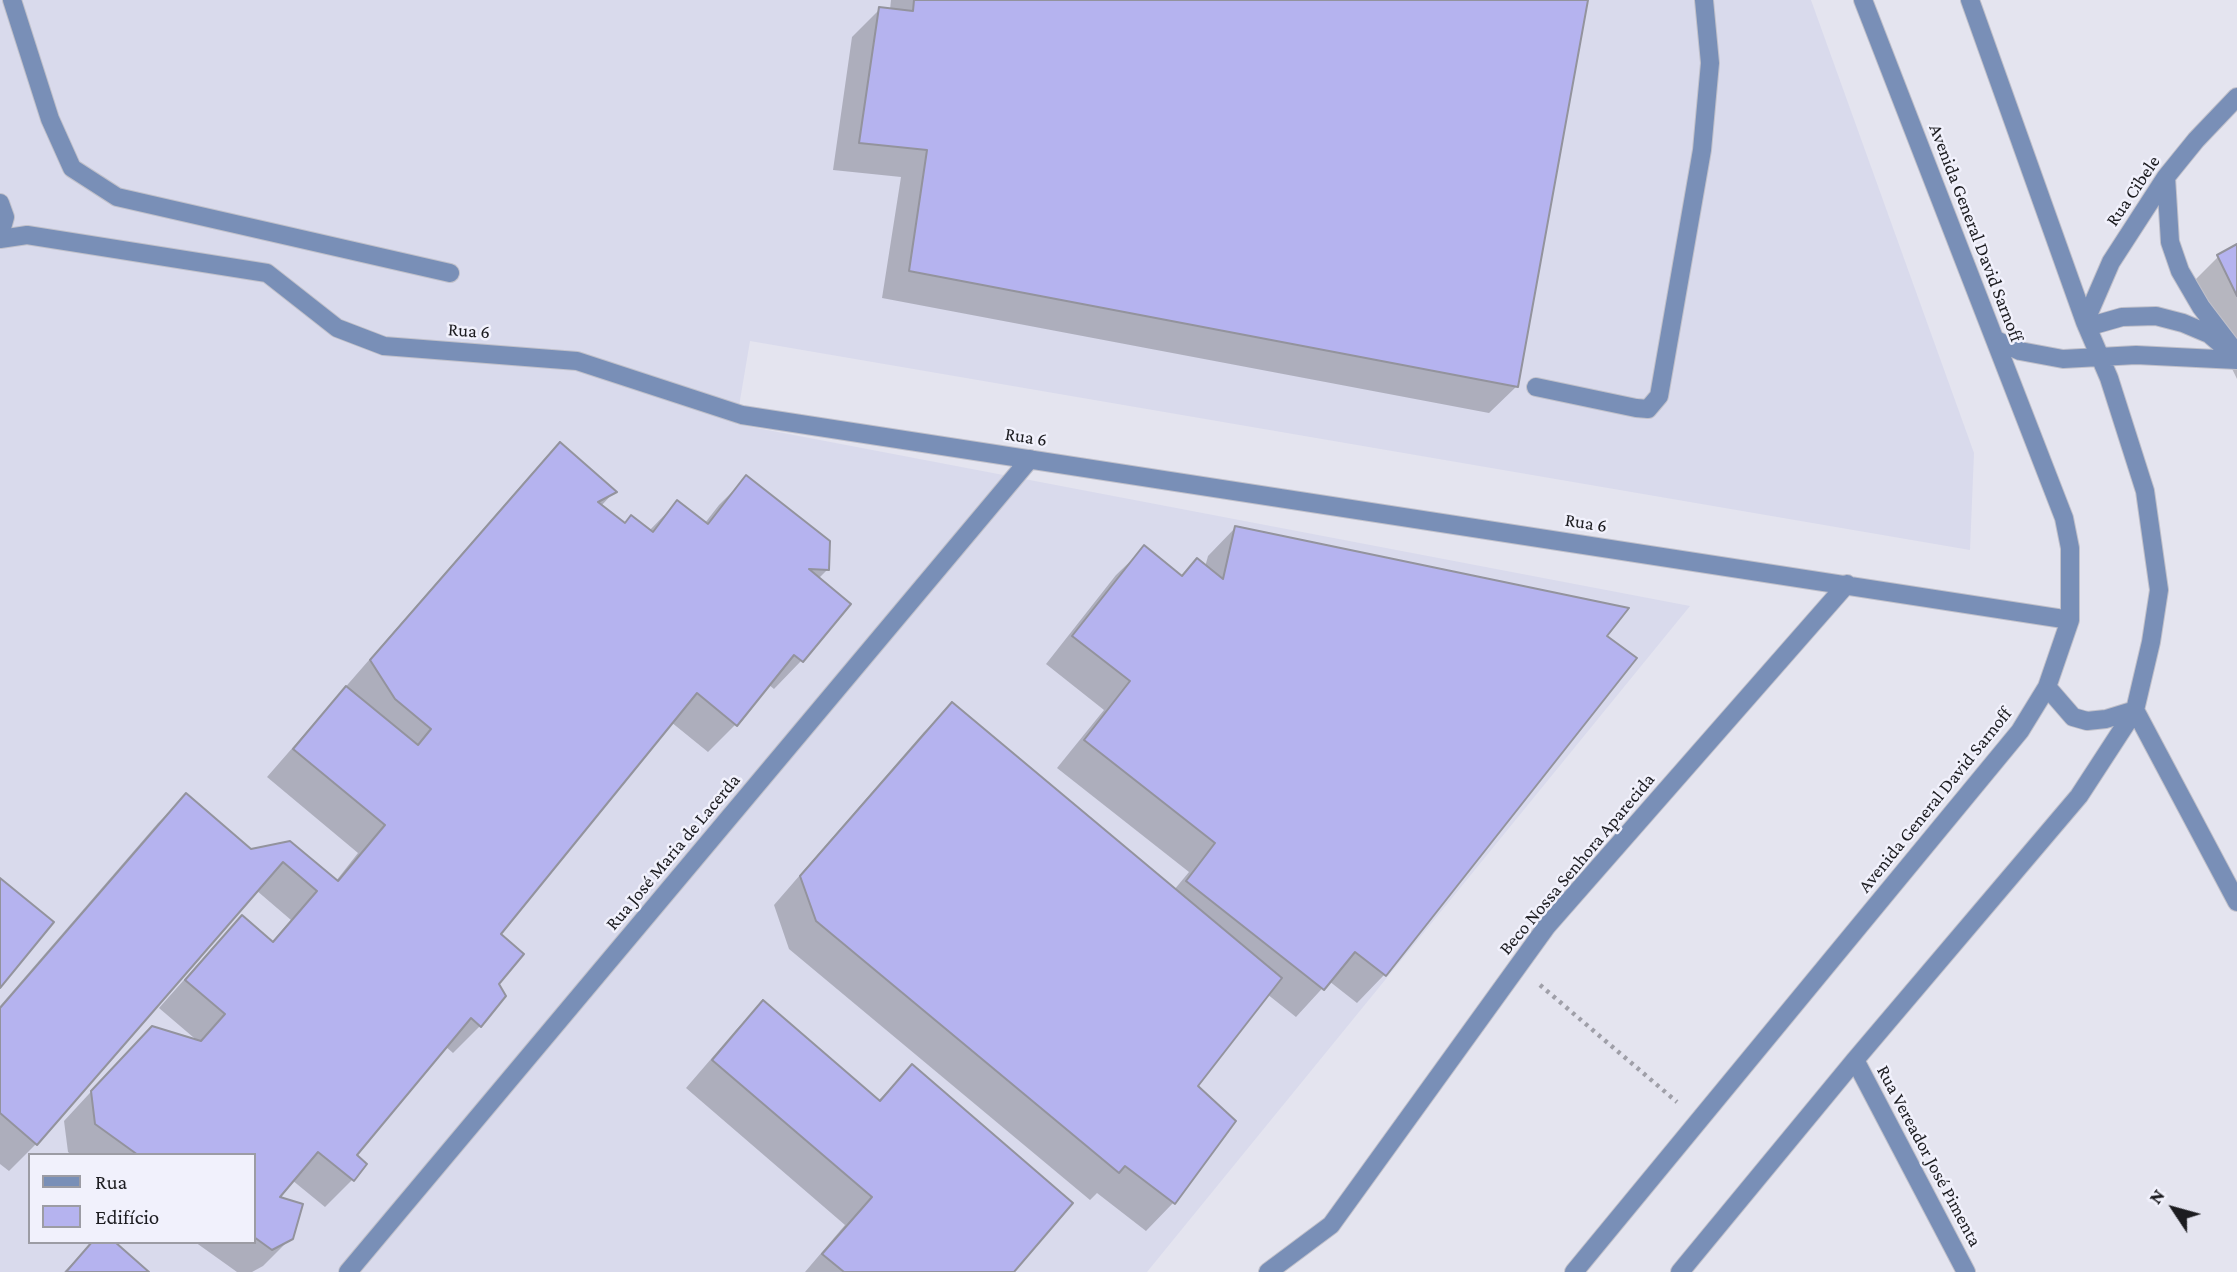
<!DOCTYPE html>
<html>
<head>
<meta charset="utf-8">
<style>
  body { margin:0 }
  #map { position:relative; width:2237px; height:1272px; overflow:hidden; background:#e4e4ef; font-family:"Crimson Pro",serif }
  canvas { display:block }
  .legend { position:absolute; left:28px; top:1153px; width:228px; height:91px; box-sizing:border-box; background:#f1f1fc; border:2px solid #9c9ca4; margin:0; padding:9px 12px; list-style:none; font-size:21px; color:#1c1c20 }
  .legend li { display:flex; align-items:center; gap:14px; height:35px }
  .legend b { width:35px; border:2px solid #9c9ca4 }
  .north { position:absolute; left:2139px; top:1174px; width:70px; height:70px; -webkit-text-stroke:5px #f1f1fc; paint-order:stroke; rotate:306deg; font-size:19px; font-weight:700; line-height:28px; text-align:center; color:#1c1c20 }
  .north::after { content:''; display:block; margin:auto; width:24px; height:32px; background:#1c1c20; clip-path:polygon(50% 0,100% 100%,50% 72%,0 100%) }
</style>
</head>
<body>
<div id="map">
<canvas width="2237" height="1272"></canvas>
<ul class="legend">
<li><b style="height:9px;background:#798fb7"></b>Rua</li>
<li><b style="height:19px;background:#b5b3ef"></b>Edifício</li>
</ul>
<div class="north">N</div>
</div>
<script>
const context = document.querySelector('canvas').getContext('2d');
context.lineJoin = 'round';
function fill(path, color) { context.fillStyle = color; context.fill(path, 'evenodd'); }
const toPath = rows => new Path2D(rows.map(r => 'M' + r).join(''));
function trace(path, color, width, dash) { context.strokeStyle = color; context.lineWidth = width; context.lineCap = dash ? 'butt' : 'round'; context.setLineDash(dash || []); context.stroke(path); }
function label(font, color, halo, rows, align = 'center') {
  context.font = font + ' "Crimson Pro",serif'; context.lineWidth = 5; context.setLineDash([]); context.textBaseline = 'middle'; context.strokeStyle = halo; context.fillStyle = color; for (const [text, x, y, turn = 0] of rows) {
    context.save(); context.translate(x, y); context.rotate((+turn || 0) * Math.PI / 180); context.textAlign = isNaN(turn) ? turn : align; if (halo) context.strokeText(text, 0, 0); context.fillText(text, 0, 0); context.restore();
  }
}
const built = toPath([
  [0,0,1811,0,1974,453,1970,550,750,341,736,424,1690,606,1147,1272,0,1272],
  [30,1155,254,1155,254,1242,30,1242]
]);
const shadow = toPath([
  [891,0,1586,0,1517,386,1489,413,882,298,901,177,833,170,852,37,880,9,890,10],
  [2237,246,2237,379,2191,284,2218,257],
  [560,444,614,492,601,506,624,525,649,531,677,502,705,523,719,505,746,478,828,569,818,579,848,604,801,661,774,689,768,684,735,725,708,752,671,722,498,934,497,984,480,1026,453,1053,445,1046,354,1156,352,1180,325,1207,292,1180,277,1198,291,1238,263,1266,252,1272,237,1272,195,1242,254,1242,254,1155,72,1155,68,1152,64,1121,124,1056,200,1043,159,1008,215,945,242,917,271,943,291,920,256,890,36,1144,9,1171,0,1164,0,1006,158,823,186,796,250,851,290,843,336,881,358,853,267,777,533,472],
  [1235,528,1605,636,1634,659,1384,975,1357,1003,1329,981,1296,1017,1267,994,1196,1086,1233,1121,1173,1203,1146,1231,1097,1193,1090,1200,789,949,774,905,924,732,952,705,1174,890,1189,872,1057,768,1104,710,1046,664,1116,575,1144,548,1180,577,1197,560,1205,567,1208,556],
  [763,1002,878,1101,912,1066,1012,1272,805,1272,845,1225,686,1088,736,1030],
  [93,1242,146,1272,64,1272]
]);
const building = toPath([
  [914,0,1588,0,1518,387,909,271,927,150,859,143,879,7,913,11,914,0],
  [2237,244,2237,296,2217,255,2237,244],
  [560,442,617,492,598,502,625,523,631,515,653,532,677,500,708,524,746,475,830,541,829,570,809,569,851,604,803,662,794,655,737,726,697,693,501,934,524,954,499,984,506,996,481,1027,471,1018,357,1155,367,1164,354,1181,318,1152,280,1197,303,1204,293,1239,272,1250,254,1237,254,1155,138,1155,95,1124,91,1091,152,1026,201,1041,225,1014,185,980,242,915,273,942,317,891,283,862,37,1145,0,1113,0,1008,186,793,251,849,290,841,338,881,385,825,293,749,346,686,418,745,431,729,395,699,370,660,560,442],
  [1235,526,1629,608,1607,636,1637,658,1386,976,1355,952,1324,990,1186,881,1215,843,1084,740,1130,681,1072,636,1144,545,1182,576,1197,558,1223,579,1235,526],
  [952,702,1282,978,1198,1086,1236,1121,1175,1204,1125,1166,1119,1173,816,921,800,876,952,702],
  [0,878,54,922,0,988,0,878],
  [763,1000,880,1101,912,1064,1073,1203,1014,1272,844,1272,822,1254,872,1197,712,1060,763,1000],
  [92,1242,115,1242,149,1272,66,1272,92,1242]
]);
const path = toPath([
  [1540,985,1677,1102]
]);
const minor = toPath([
  [12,0,50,119,72,168,117,197,450,273],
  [2166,177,2170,242,2180,271,2201,307,2237,354],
  [0,203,5,217,0,235],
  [0,239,27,235,267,273,337,328,384,346,577,361,742,415,2070,620],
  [2085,322,2111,262,2166,177,2196,140,2237,97],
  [2087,327,2122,317,2156,316,2183,323,2209,334,2223,346],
  [1996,340,2020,351,2063,359,2136,355,2237,360],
  [1536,387,1636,408,1648,409,1659,396,1702,150,1710,63,1704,0],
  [2047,687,2073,717,2087,721,2106,719,2135,710,2237,902],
  [1855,1060,1966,1272],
  [348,1272,1030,459],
  [1268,1272,1331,1225,1547,926,1847,584],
  [1574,1272,2020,731,2047,687,2070,620,2070,548,2064,518,1863,0],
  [1680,1272,1855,1060,2079,796,2135,710,2151,642,2159,590,2145,491,2109,378,2085,322,1970,0]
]);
const streetNames = [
  ["Rua Cibele",2133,191,-56],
  ["Avenida General David Sarnoff",1976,233,69],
  ["Rua 6",469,331,4],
  ["Rua 6",1026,437,9],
  ["Rua 6",1586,523,9],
  ["Avenida General David Sarnoff",1935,800,-51],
  ["Rua José Maria de Lacerda",673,852,-50],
  ["Beco Nossa Senhora Aparecida",1577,864,-50],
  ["Rua Vereador José Pimenta",1929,1156,62]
];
fill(built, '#d9daec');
fill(shadow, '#0003');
fill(building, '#b5b3ef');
trace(building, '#93939d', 2);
trace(minor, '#c0c0ca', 20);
trace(path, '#9f9fa8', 4.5, [3.5, 5]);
trace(minor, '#798fb7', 18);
label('19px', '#1c1c20', '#f1f1fc', streetNames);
</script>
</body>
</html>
